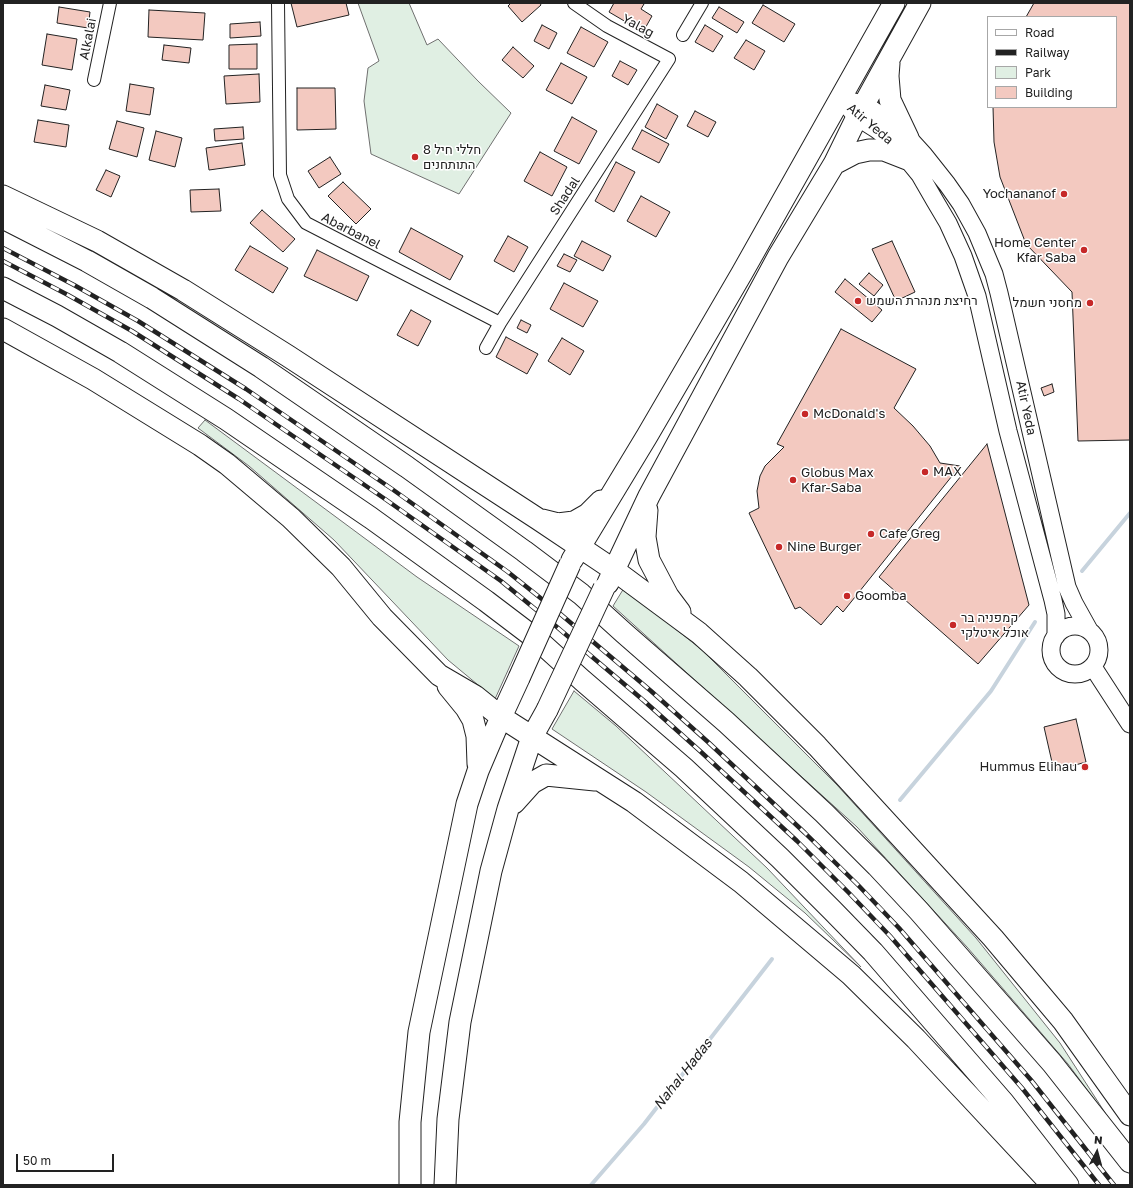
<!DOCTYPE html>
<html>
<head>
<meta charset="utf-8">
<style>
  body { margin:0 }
  #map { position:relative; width:1133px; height:1188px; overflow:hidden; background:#fff; font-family:"Golos Text",sans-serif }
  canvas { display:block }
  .frame { position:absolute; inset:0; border:4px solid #222; pointer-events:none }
  .legend { position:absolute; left:987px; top:16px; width:130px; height:92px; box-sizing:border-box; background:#fff; border:1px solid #a7a7a7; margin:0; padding:5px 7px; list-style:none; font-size:12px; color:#222 }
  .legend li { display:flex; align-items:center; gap:8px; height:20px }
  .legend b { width:20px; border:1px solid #a7a7a7 }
  .north { position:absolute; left:1077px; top:1132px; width:40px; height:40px; -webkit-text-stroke:3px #fff; paint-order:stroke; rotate:6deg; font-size:11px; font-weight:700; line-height:16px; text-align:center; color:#222 }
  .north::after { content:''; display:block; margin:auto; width:14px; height:18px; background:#222; clip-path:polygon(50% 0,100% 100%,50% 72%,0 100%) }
  .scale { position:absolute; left:16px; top:1154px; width:98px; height:18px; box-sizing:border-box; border:2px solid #222; border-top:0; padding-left:5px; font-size:12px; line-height:14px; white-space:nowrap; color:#222; -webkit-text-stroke:3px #fff; paint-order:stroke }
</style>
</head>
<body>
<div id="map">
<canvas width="1133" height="1188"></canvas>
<div class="frame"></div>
<ul class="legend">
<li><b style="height:5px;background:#fff"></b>Road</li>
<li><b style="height:5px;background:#222"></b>Railway</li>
<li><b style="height:11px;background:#e0efe3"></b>Park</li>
<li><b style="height:11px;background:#f3c9c0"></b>Building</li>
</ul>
<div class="north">N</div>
<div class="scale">50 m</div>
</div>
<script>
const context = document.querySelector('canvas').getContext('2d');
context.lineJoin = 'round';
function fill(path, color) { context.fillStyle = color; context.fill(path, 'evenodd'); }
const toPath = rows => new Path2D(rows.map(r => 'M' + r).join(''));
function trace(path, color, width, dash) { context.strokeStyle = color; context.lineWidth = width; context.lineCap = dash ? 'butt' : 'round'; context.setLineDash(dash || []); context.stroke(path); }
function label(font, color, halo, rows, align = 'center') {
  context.font = font + ' "Golos Text",Heebo,sans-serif'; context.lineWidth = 3; context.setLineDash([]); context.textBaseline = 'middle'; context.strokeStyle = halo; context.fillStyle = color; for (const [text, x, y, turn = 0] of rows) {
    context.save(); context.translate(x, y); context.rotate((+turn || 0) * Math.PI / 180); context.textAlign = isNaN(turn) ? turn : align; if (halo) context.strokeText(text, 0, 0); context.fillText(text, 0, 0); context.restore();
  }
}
const green = toPath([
  [358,3,409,3,427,45,438,39,478,81,511,113,459,194,371,154,364,101,368,68,379,61,358,3],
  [205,420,417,577,519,646,495,699,448,660,334,540,249,466,198,428,205,420],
  [624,588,702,650,837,785,976,938,1060,1043,1113,1125,1068,1064,967,947,857,827,613,606,624,588],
  [574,691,616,726,767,868,861,967,805,913,749,867,646,792,552,729,574,691]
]);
const stream = toPath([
  [1082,571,1130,513],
  [900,800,991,691,1035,622],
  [591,1185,644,1124,772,959]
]);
const building = toPath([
  [291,3,346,3,349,15,297,27,291,3],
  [511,3,540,3,541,5,522,22,508,6,511,3],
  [614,3,642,3,644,4,641,9,652,16,643,32,609,12,614,3],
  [1034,3,1130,3,1130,440,1078,441,1072,292,1026,244,1000,177,994,142,993,107,1116,107,1116,17,1026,17,1034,3],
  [763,5,795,24,784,42,752,23,763,5],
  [59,7,90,12,88,28,57,23,59,7],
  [719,7,744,22,737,33,712,18,719,7],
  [149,10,205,13,203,40,148,37,149,10],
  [260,22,261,36,230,38,230,24,260,22],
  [542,25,557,33,549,49,534,41,542,25],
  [705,25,723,36,713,52,695,42,705,25],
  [581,27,608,42,594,67,567,53,581,27],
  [47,34,77,39,72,70,42,65,47,34],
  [746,40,765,51,754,70,734,58,746,40],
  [257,44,257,69,229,69,229,45,257,44],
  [164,45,191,48,189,63,162,60,164,45],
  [513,47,534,66,523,78,502,60,513,47],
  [620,61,637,70,628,85,612,76,620,61],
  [561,63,587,77,572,104,546,90,561,63],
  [259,74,260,102,226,104,224,76,259,74],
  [130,84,154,88,150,115,126,111,130,84],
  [45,85,70,90,66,110,41,106,45,85],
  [297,88,335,88,336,129,297,130,297,88],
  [657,104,678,116,666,139,645,127,657,104],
  [695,111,716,122,708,137,687,126,695,111],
  [572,117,597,131,579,164,554,151,572,117],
  [38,120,69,125,66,147,34,142,38,120],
  [117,121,144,128,137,157,109,149,117,121],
  [243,127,244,139,215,141,214,129,243,127],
  [642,130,669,144,659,163,632,149,642,130],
  [156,131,182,138,175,167,149,160,156,131],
  [242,143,245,165,209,170,206,148,242,143],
  [540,152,567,167,552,196,524,181,540,152],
  [330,157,341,174,319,188,308,171,330,157],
  [616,162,635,172,614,212,595,201,616,162],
  [106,170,120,176,111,197,96,190,106,170],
  [343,182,371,209,356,224,328,196,343,182],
  [219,189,221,211,191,212,190,190,219,189],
  [641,196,670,212,656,237,627,221,641,196],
  [262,210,295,239,283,252,250,223,262,210],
  [411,228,463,256,450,280,399,252,411,228],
  [508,236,528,247,514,272,494,261,508,236],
  [582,241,611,256,603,271,574,256,582,241],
  [892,241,915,292,896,301,872,249,892,241],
  [250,246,288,268,273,293,235,270,250,246],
  [317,250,369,276,357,301,304,276,317,250],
  [564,254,577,260,570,272,557,266,564,254],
  [869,273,883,285,874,296,859,284,869,273],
  [845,279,882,310,872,322,835,292,845,279],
  [564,283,598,301,583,327,550,309,564,283],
  [411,310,431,321,418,346,397,335,411,310],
  [521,320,531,325,527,333,517,328,521,320],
  [841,329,916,369,894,408,913,426,930,446,940,463,960,466,843,612,837,606,821,625,800,607,795,609,749,513,759,508,757,491,760,476,765,466,784,447,777,444,841,329],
  [506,337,538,354,527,374,496,357,506,337],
  [562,338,584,351,570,375,548,361,562,338],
  [1052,384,1054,392,1044,396,1041,388,1052,384],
  [987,444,1029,605,978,664,879,577,987,444],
  [1076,719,1086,762,1054,771,1044,727,1076,719]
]);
const street = toPath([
  [278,3,280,175,288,199,306,223,500,323],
  [683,35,702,3],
  [94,80,110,3],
  [486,348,500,323,669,59,607,26,574,3]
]);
const secondary = toPath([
  [840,99,864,104,888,120,904,133,924,155,947,184,961,204,977,233,994,274,999,293,1067,587,1074,603,1089,630],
  [849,108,857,117,876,129,893,142,907,159,920,175,935,201,948,223,963,256,977,296,1008,431,1053,600,1056,614,1056,636],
  '1051 650a24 24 0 1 1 48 0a24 24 0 1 1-48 0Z',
  [1093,667,1130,724]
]);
const highway = toPath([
  [889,63,888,76,890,100,908,138],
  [834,164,855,153,869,150,884,150,907,159],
  [3,196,97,241,183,290,288,356,538,519,614,570,699,633,748,677,817,746,993,938,1063,1021,1130,1115],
  [3,218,87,261,152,298,261,367,407,467,524,551,581,594,624,633,726,722,824,813,877,866,919,911,1052,1063,1130,1162],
  [3,288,57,316,120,352,226,419,371,518,486,601,540,642,582,680,684,768,780,858,832,910,873,952,1004,1103,1068,1185],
  [3,329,93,379,200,445,227,464,291,518,341,567,382,617,439,675,475,696,501,717,634,802,741,882,851,975,916,1039,1052,1185],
  [647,510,645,537,649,560,668,596,680,612],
  [542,520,558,524,574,522,588,514,601,501],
  [572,560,647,436,742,273,894,3],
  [608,583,649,496,778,257,834,164,857,117,920,3],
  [448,686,466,708,473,720,477,736,478,764],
  [514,803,532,783,546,775,595,780],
  [410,1185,410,1122,419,1032,467,804,478,771,501,717,519,678],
  [445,1185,448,1119,460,1022,491,871,508,809,532,737,547,710]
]);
const rail = toPath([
  [3,248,74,285,138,321,246,389,392,489,508,572,558,612,651,691,708,742,805,833,858,885,899,928,1031,1080,1114,1185],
  [3,261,68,295,132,331,239,399,385,499,501,581,551,622,643,700,700,751,797,841,849,893,890,936,1022,1088,1099,1185]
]);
const highwayBridge = toPath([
  [519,678,570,564],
  [547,710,604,588]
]);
const markers = [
  [415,157,4,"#c62828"],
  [1064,194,4,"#c62828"],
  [1084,250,4,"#c62828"],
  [858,301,4,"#c62828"],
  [1090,303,4,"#c62828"],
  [805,414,4,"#c62828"],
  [925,472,4,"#c62828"],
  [793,480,4,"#c62828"],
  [871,534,4,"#c62828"],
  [779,547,4,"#c62828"],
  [847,596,4,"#c62828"],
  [953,625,4,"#c62828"],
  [1085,767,4,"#c62828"]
];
const streetNames = [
  ["Yalag",638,26,28],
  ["Alkalai",88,39,-79],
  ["Atir Yeda",870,124,40],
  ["Shadal",565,196,-57],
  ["Abarbanel",351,231,27],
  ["Atir Yeda",1026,408,78]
];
const poiNames = [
  ["8 חללי חיל",423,150],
  ["התותחנים",423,165],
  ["Yochananof",1056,194,"right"],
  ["Home Center",1076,243,"right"],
  ["Kfar Saba",1076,258,"right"],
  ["רחיצת מנהרת השמש",866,301],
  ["מחסני חשמל",1082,303,"right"],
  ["McDonald's",813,414],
  ["MAX",933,472],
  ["Globus Max",801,473],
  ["Kfar-Saba",801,488],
  ["Cafe Greg",879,534],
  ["Nine Burger",787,547],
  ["Goomba",855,596],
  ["קמפניה בר",961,618],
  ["אוכל איטלקי",961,633],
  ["Hummus Elihau",1077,767,"right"]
];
const waterNames = [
  ["Nahal Hadas",683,1074,-52]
];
fill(green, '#e0efe3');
trace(green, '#6f6f6f', 1);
trace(stream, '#c7d3dd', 4);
fill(building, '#f3c9c0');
trace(building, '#222', 1);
trace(street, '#222', 14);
trace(secondary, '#222', 19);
trace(highway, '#222', 23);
trace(street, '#fff', 12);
trace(secondary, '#fff', 17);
trace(highway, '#fff', 21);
trace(rail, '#222', 4.5);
trace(rail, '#fff', 3, [9]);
trace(highwayBridge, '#222', 23, []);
trace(highwayBridge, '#fff', 21);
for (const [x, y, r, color] of markers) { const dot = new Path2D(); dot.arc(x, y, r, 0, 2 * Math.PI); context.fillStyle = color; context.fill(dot); trace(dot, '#fff', 1.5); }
label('13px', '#222', '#fff', streetNames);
label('13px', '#222', '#fff', poiNames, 'left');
label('italic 14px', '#222', '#fff', waterNames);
</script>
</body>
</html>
